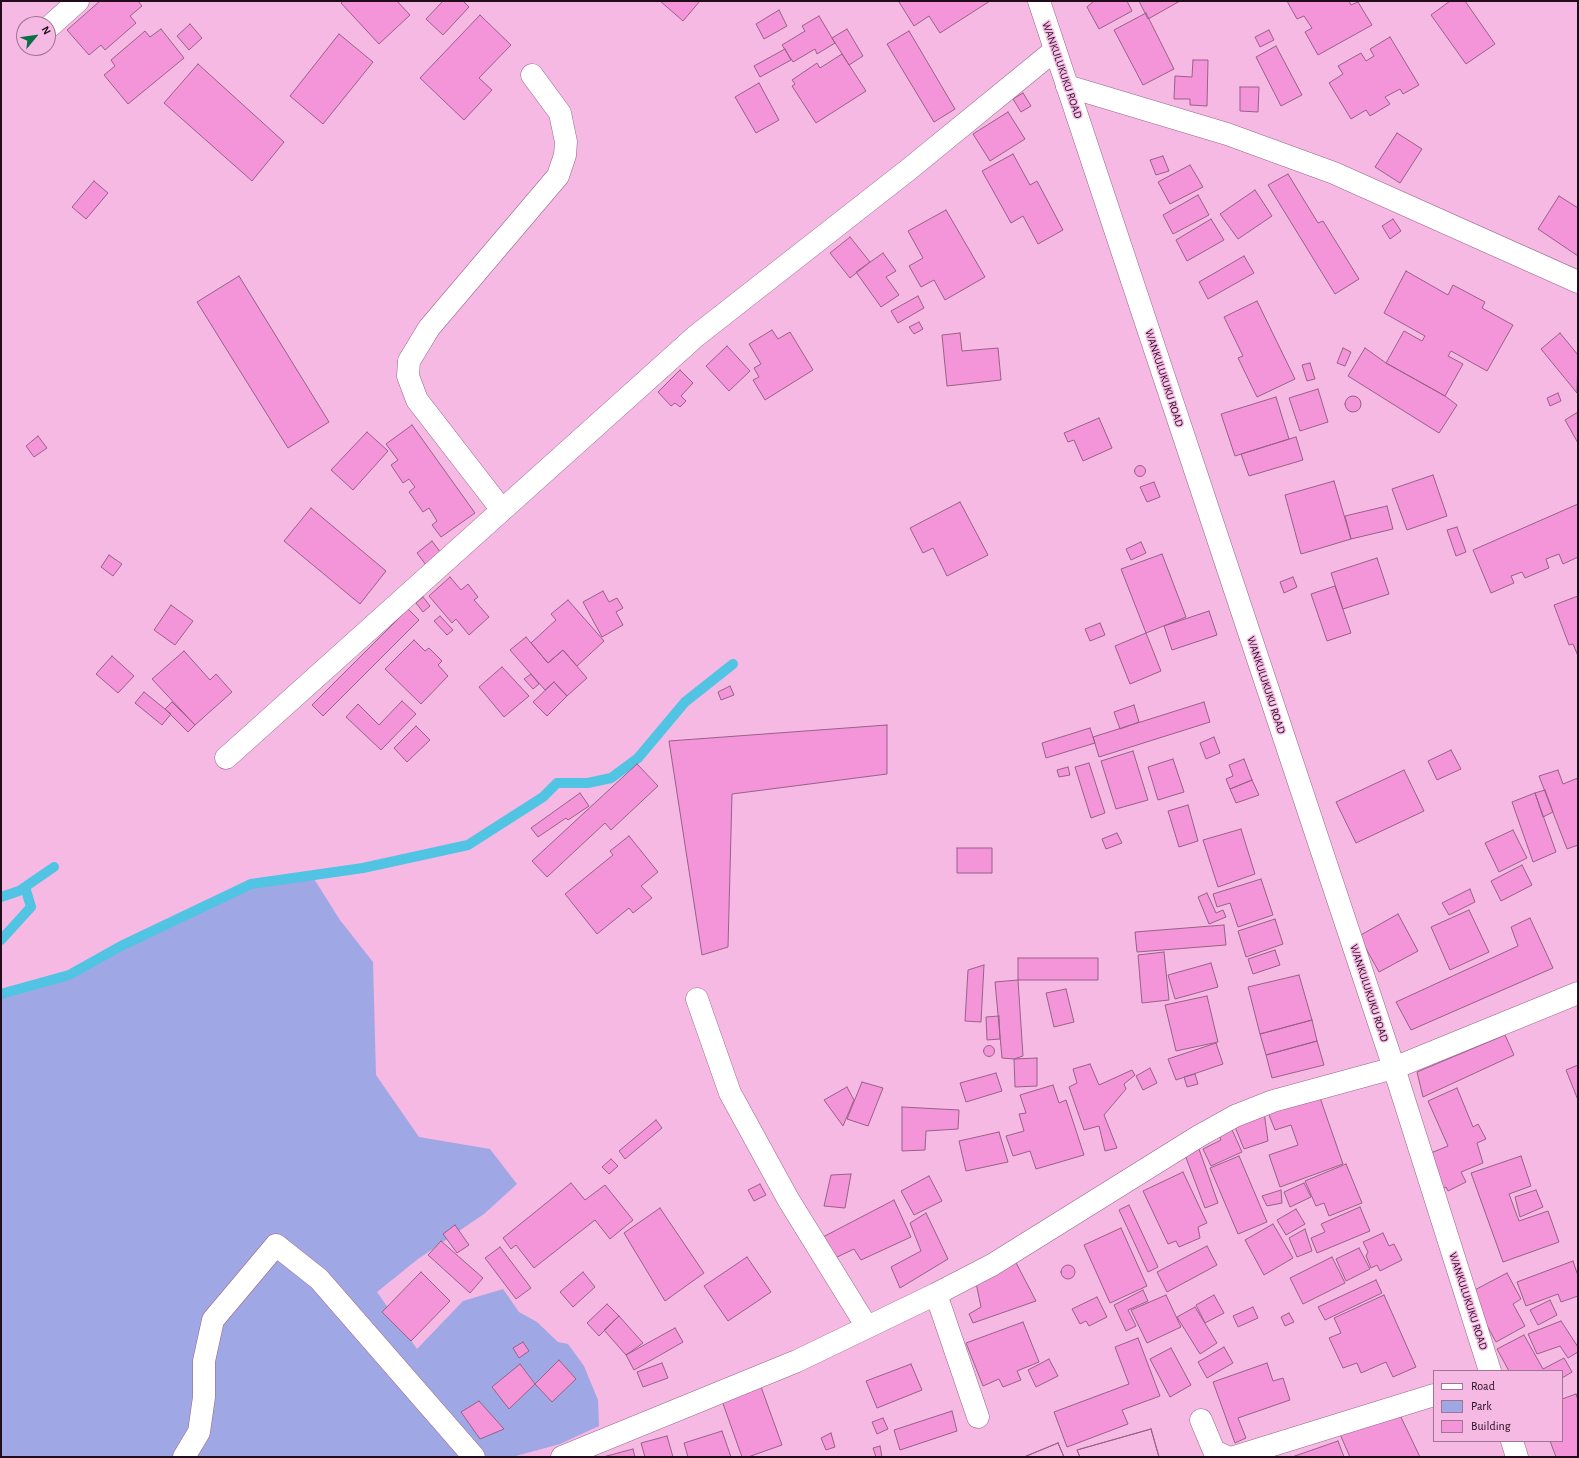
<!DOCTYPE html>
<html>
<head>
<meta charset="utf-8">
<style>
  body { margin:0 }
  #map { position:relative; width:1579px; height:1458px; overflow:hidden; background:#f6b9e3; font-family:"Alegreya Sans",sans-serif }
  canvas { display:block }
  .frame { position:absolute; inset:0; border:2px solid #220c1c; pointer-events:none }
  .legend { position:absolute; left:1433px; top:1370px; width:130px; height:72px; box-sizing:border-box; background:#f6b9e3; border:1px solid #a17493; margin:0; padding:5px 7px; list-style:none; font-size:12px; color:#220c1c }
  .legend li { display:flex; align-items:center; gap:8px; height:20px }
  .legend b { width:20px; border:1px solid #a17493 }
  .north { position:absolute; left:16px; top:16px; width:40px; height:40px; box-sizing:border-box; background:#f6b9e3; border:1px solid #a17493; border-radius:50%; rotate:61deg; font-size:11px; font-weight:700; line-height:16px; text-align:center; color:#220c1c }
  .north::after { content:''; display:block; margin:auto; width:14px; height:18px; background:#0a6f45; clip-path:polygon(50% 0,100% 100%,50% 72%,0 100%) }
</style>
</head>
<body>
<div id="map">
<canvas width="1579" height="1458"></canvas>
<div class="frame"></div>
<ul class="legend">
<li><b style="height:5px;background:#fff"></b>Road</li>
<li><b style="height:11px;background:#9fa8e5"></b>Park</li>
<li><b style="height:11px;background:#f395d8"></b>Building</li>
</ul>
<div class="north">N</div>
</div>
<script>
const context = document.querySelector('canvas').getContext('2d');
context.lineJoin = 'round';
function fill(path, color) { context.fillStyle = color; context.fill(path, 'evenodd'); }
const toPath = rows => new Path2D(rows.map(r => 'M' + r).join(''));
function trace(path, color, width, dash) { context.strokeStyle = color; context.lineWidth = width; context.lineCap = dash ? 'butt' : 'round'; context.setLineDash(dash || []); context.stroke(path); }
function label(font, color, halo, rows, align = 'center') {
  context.font = font + ' "Alegreya Sans",sans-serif'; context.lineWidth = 3; context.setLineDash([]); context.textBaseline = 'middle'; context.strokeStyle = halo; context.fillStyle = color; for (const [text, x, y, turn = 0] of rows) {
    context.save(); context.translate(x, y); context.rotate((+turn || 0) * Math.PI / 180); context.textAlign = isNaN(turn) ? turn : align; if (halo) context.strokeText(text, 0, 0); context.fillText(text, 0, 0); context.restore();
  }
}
const green = toPath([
  [311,874,340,920,373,962,376,1075,419,1137,490,1149,517,1184,484,1214,418,1259,377,1292,417,1349,463,1301,503,1289,519,1312,537,1322,558,1342,568,1344,584,1366,598,1400,599,1426,560,1444,512,1457,1,1457,1,991,69,975,121,946,251,884]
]);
const stream = toPath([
  [1,897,19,891,54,867],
  [1,940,31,907,25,887],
  [1,994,69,975,121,946,251,884,363,868,468,845,543,797,557,783,588,783,611,778,638,758,685,702,733,664]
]);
const building = toPath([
  [100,1,138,1,142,6,130,16,136,23,105,50,101,45,89,55,67,30,100,1],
  [343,1,397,1,410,15,379,44,341,3,343,1],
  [443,1,463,1,469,7,443,35,426,19,443,1],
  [660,1,700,1,683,21,660,1],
  [901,1,990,1,940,33,929,16,914,26,899,2,901,1],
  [1094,1,1127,1,1132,11,1099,29,1087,7,1094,1],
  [1139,1,1180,1,1148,19,1139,1],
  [1287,1,1349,1,1351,5,1358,2,1372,25,1318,55,1305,32,1312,28,1304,16,1297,19,1287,1],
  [1450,1,1465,1,1495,44,1466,64,1431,15,1450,1],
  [779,10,787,26,764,39,756,24,779,10],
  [1146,13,1174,69,1143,85,1114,30,1146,13],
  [480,15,511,45,479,78,492,90,464,120,420,78,480,15],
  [819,16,835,43,817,54,815,49,793,62,782,45,805,31,802,26,819,16],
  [190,24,202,38,189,50,177,36,190,24],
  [161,29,184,58,128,104,104,75,115,66,111,60,145,31,150,37,161,29],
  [847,29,863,56,849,65,832,38,847,29],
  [1269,30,1274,40,1260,47,1255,37,1269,30],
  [909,31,955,109,934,122,887,44,909,31],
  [339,34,373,62,323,124,290,96,339,34],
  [1390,37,1419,85,1403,94,1400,89,1385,97,1390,104,1370,116,1366,110,1351,119,1329,83,1343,74,1338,66,1361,53,1366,61,1374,56,1370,49,1390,37],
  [1276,46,1302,95,1281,106,1256,57,1276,46],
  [785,49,791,60,760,77,754,66,785,49],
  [842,54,866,91,816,123,792,86,795,84,792,80,817,63,820,68,842,54],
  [1193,60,1208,60,1207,106,1190,105,1190,99,1174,99,1175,76,1192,77,1193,60],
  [198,64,284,142,252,181,164,103,198,64],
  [759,83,779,120,756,133,735,97,759,83],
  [1240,87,1259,87,1258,112,1240,111,1240,87],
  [1023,93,1031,106,1021,112,1013,99,1023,93],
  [1008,112,1025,139,990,161,973,134,1008,112],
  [1397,133,1422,149,1400,183,1375,167,1397,133],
  [1013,154,1030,185,1037,181,1063,230,1038,244,1023,216,1011,223,982,171,1013,154],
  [1163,156,1169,171,1156,175,1150,160,1163,156],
  [1190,165,1203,187,1170,204,1158,182,1190,165],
  [1288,174,1318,223,1323,221,1359,279,1335,294,1268,185,1288,174],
  [94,181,108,193,86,219,72,207,94,181],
  [1255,190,1272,216,1238,239,1220,214,1255,190],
  [1198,195,1209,215,1173,234,1163,215,1198,195],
  [1559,196,1578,208,1578,256,1538,229,1559,196],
  [946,210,985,277,945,300,934,280,921,287,909,266,923,258,908,231,946,210],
  [1211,219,1224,240,1187,261,1176,240,1211,219],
  [1393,219,1401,231,1390,239,1382,226,1393,219],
  [850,237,870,262,850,278,830,253,850,237],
  [883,253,896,271,886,277,899,295,881,307,856,272,883,253],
  [1244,256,1254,273,1208,299,1199,282,1244,256],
  [1406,271,1448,295,1453,285,1485,302,1482,308,1513,325,1487,371,1451,351,1448,356,1463,364,1445,396,1386,363,1404,331,1422,341,1425,336,1384,313,1406,271],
  [239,276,329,422,288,448,197,302,239,276],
  [918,296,924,308,898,323,891,311,918,296],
  [1257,301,1295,379,1257,397,1238,358,1243,356,1224,317,1257,301],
  [919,322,923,329,914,334,909,327,919,322],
  [772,330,778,339,790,332,813,370,765,400,753,380,759,377,754,368,761,364,749,344,772,330],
  [960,333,962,351,998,348,1001,380,947,386,942,335,960,333],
  [1560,333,1578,355,1577,393,1541,349,1560,333],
  [727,346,750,371,729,391,706,366,727,346],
  [1343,348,1351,352,1345,366,1337,363,1343,348],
  [1365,348,1386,363,1445,396,1457,405,1439,433,1348,376,1365,348],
  [1310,363,1315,379,1307,381,1302,365,1310,363],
  [680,370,693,383,681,396,686,401,680,407,675,403,671,406,658,392,680,370],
  [1318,389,1328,422,1300,431,1289,398,1318,389],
  [1558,393,1561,401,1550,406,1547,398,1558,393],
  '1345 404a8 8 0 1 1 16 0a8 8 0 1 1-16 0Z',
  [1276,397,1289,439,1235,456,1221,414,1276,397],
  [1578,412,1578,443,1565,420,1578,412],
  [1099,418,1112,448,1083,461,1074,440,1068,442,1064,433,1099,418],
  [412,425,475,513,441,537,432,525,437,521,429,508,423,512,409,492,415,487,409,479,403,483,391,465,398,460,386,444,412,425],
  [367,432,388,451,353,490,331,470,367,432],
  [38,436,47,448,34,457,26,446,38,436],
  [1296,437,1303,460,1249,476,1241,454,1296,437],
  '1134.5 471a5.5 5.5 0 1 1 11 0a5.5 5.5 0 1 1-11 0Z',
  [1433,475,1447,516,1407,530,1392,489,1433,475],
  [1334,481,1351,539,1301,554,1285,495,1334,481],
  [1154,482,1160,497,1147,502,1140,487,1154,482],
  [960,502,988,555,947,576,933,548,923,553,910,528,960,502],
  [1578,504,1578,557,1563,564,1559,554,1546,559,1549,568,1525,578,1522,572,1511,576,1514,583,1491,593,1473,550,1578,504],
  [1387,506,1393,529,1351,539,1345,516,1387,506],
  [311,508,386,571,360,604,284,541,311,508],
  [1457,527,1466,552,1456,556,1447,530,1457,527],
  [432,541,441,553,426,565,417,553,432,541],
  [1141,542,1146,553,1131,560,1126,549,1141,542],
  [1162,554,1186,617,1146,633,1121,569,1162,554],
  [109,555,122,564,113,576,101,567,109,555],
  [1377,558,1389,594,1343,609,1331,573,1377,558],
  [450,577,461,590,468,584,478,597,474,600,489,617,469,635,456,619,452,623,429,596,450,577],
  [1293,577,1297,587,1284,593,1280,582,1293,577],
  [1335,586,1351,633,1327,641,1311,594,1335,586],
  [603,591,609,602,617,598,623,608,616,612,623,625,602,637,583,602,603,591],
  [1578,596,1578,656,1573,644,1569,645,1554,605,1578,596],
  [423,597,430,606,423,612,416,603,423,597],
  [568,600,604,641,577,666,563,650,548,663,531,643,556,620,551,614,568,600],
  [171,605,193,621,175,645,154,630,171,605],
  [408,609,419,620,323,716,312,705,408,609],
  [1209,611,1217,635,1172,650,1164,626,1209,611],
  [440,616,453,630,447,635,434,621,440,616],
  [1100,623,1105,635,1090,641,1085,629,1100,623],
  [1146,633,1161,671,1130,684,1115,646,1146,633],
  [526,637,548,663,563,650,587,678,567,696,554,682,545,690,510,650,526,637],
  [414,640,425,651,429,648,442,661,438,665,448,676,421,704,385,669,414,640],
  [184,651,210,680,216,674,232,692,195,725,152,679,184,651],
  [112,656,134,676,118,693,96,674,112,656],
  [502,667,529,696,504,717,479,687,502,667],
  [531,674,539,684,533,689,524,679,531,674],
  [554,682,567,696,547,716,533,702,554,682],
  [730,686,734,695,721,700,718,692,730,686],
  [144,692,171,714,162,725,135,703,144,692],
  [402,701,416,714,381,750,346,717,358,704,379,725,402,701],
  [172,702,195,725,188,732,165,709,172,702],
  [1204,702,1210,722,1099,757,1093,737,1204,702],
  [1134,705,1139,722,1120,729,1114,712,1134,705],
  [887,725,887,774,732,794,728,947,702,955,669,741,887,725],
  [416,726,430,740,407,762,394,748,416,726],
  [1090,728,1095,743,1046,758,1042,743,1090,728],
  [1214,737,1220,753,1206,759,1200,743,1214,737],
  [1451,750,1461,769,1437,780,1428,761,1451,750],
  [1133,751,1148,800,1116,809,1101,761,1133,751],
  [1173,759,1184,792,1158,800,1148,767,1173,759],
  [1244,759,1252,780,1230,789,1226,779,1233,776,1229,765,1244,759],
  [1089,763,1105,813,1091,818,1075,767,1089,763],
  [637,764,658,786,611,830,605,823,547,877,532,861,637,764],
  [1068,767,1070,775,1059,777,1057,770,1068,767],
  [1404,770,1424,811,1356,843,1336,802,1404,770],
  [1558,770,1563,784,1578,778,1578,845,1567,849,1539,776,1558,770],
  [1252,780,1259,795,1236,803,1230,789,1252,780],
  [1545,790,1553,812,1543,817,1535,793,1545,790],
  [580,793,589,806,568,820,566,818,538,837,531,828,580,793],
  [1535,793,1556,852,1533,862,1512,802,1535,793],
  [1188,805,1198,841,1179,847,1168,811,1188,805],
  [1241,829,1255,874,1218,887,1203,840,1241,829],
  [1513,830,1527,858,1499,872,1485,843,1513,830],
  [1117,833,1122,843,1106,849,1102,839,1117,833],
  [629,836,658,872,641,886,652,898,633,913,629,908,597,934,565,894,613,855,610,851,629,836],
  [957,848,992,848,992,873,957,873,957,848],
  [1522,865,1532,885,1501,901,1491,881,1522,865],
  [1261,879,1273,915,1238,927,1230,903,1217,907,1213,894,1261,879],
  [1470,889,1475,902,1449,915,1442,903,1470,889],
  [1207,893,1216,913,1223,910,1226,917,1209,924,1198,897,1207,893],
  [1469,910,1489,952,1450,970,1431,927,1469,910],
  [1398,914,1418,951,1379,972,1359,936,1398,914],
  [1530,918,1553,968,1411,1030,1396,1002,1518,946,1511,927,1530,918],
  [1275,919,1283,944,1246,957,1238,931,1275,919],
  [1224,925,1226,945,1137,952,1135,932,1224,925],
  [1275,950,1280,965,1253,974,1248,959,1275,950],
  [1164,952,1169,1000,1142,1003,1138,955,1164,952],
  [1018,958,1098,958,1098,980,1018,980,1018,958],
  [1211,963,1218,987,1175,999,1168,975,1211,963],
  [984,965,981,1022,965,1021,968,970,984,965],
  [1299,975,1312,1020,1260,1034,1248,987,1299,975],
  [1018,980,1023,1056,1014,1059,1002,1058,995,982,1018,980],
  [1066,989,1074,1022,1054,1027,1046,993,1066,989],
  [1207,996,1218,1042,1176,1051,1165,1005,1207,996],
  [999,1016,1000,1039,987,1040,986,1017,999,1016],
  [1312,1020,1317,1041,1266,1055,1260,1034,1312,1020],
  [1505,1035,1514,1055,1423,1097,1417,1072,1505,1035],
  [1317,1041,1324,1065,1272,1078,1266,1055,1317,1041],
  [1216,1043,1223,1064,1176,1080,1168,1059,1216,1043],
  '983.5 1051a5.5 5.5 0 1 1 11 0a5.5 5.5 0 1 1-11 0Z',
  [1037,1058,1037,1086,1015,1087,1014,1059,1037,1058],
  [1090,1064,1099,1085,1132,1070,1135,1075,1124,1084,1126,1089,1104,1115,1117,1148,1105,1151,1099,1126,1084,1130,1069,1087,1077,1083,1073,1069,1090,1064],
  [1578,1065,1578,1100,1566,1070,1578,1065],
  [1150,1068,1157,1083,1143,1090,1136,1076,1150,1068],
  [996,1073,1002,1091,966,1102,960,1083,996,1073],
  [1195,1074,1198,1084,1187,1087,1184,1077,1195,1074],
  [862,1082,883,1088,868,1126,847,1119,862,1082],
  [1053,1085,1059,1103,1066,1100,1084,1155,1036,1169,1030,1151,1013,1156,1006,1136,1024,1131,1019,1114,1026,1113,1020,1095,1053,1085],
  [847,1087,854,1100,843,1126,824,1100,847,1087],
  [1457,1088,1473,1127,1478,1124,1486,1139,1477,1143,1483,1163,1461,1172,1466,1182,1448,1191,1446,1187,1438,1191,1426,1155,1448,1146,1428,1101,1457,1088],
  [1318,1092,1343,1164,1280,1187,1269,1155,1298,1145,1291,1125,1275,1130,1267,1110,1318,1092],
  [902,1107,959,1110,958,1129,926,1131,925,1150,902,1151,902,1107],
  [1264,1112,1268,1141,1244,1149,1233,1122,1264,1112],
  [656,1120,662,1128,625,1159,619,1151,656,1120],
  [1230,1125,1242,1152,1211,1166,1203,1149,1221,1140,1217,1131,1230,1125],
  [999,1132,1008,1162,966,1171,959,1141,999,1132],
  [1199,1149,1218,1203,1205,1208,1185,1155,1199,1149],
  [1239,1156,1267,1222,1238,1234,1210,1168,1239,1156],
  [1521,1156,1531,1186,1509,1194,1519,1221,1548,1211,1559,1242,1503,1262,1471,1173,1521,1156],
  [611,1159,618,1166,609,1174,602,1167,611,1159],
  [1346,1164,1362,1203,1329,1216,1324,1203,1316,1206,1305,1181,1346,1164],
  [1183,1172,1207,1223,1198,1227,1200,1238,1179,1247,1176,1241,1168,1244,1143,1191,1183,1172],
  [851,1174,845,1208,824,1206,831,1175,851,1174],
  [929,1176,942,1201,914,1215,901,1191,929,1176],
  [571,1183,585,1200,605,1185,633,1220,610,1239,595,1220,534,1268,516,1245,511,1249,503,1238,571,1183],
  [1304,1183,1311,1197,1290,1207,1284,1192,1304,1183],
  [760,1184,766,1195,754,1201,748,1190,760,1184],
  [1281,1190,1282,1203,1267,1206,1262,1196,1281,1190],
  [1536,1190,1543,1207,1520,1217,1515,1197,1536,1190],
  [894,1200,911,1237,861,1260,854,1249,833,1259,821,1238,894,1200],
  [1129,1205,1158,1267,1148,1272,1119,1210,1129,1205],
  [1360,1207,1370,1231,1317,1253,1311,1238,1325,1232,1321,1224,1360,1207],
  [660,1208,704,1273,665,1301,624,1233,660,1208],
  [1296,1209,1305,1224,1286,1235,1277,1220,1296,1209],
  [926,1213,948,1259,900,1288,891,1267,921,1251,910,1223,926,1213],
  [1273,1224,1293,1258,1264,1275,1245,1240,1273,1224],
  [455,1225,469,1245,457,1253,443,1234,455,1225],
  [1121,1228,1147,1286,1110,1303,1084,1245,1121,1228],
  [1305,1229,1312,1251,1297,1257,1289,1238,1305,1229],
  [1383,1233,1389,1246,1394,1244,1402,1260,1380,1271,1377,1265,1371,1268,1366,1256,1368,1252,1363,1242,1383,1233],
  [441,1241,483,1278,470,1293,428,1255,441,1241],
  [1207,1246,1217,1265,1167,1292,1157,1272,1207,1246],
  [500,1247,531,1288,516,1299,485,1258,500,1247],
  [1359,1248,1370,1269,1346,1281,1336,1259,1359,1248],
  [747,1257,771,1292,728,1321,704,1286,747,1257],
  [1013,1257,1036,1301,973,1323,969,1314,981,1307,975,1278,1013,1257],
  [1332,1257,1345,1283,1303,1304,1290,1278,1332,1257],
  [1573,1261,1578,1276,1578,1296,1561,1302,1558,1294,1526,1306,1517,1282,1573,1261],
  '1061 1272a7 7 0 1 1 14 0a7 7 0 1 1-14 0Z',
  [421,1272,450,1301,411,1341,382,1312,421,1272],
  [583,1272,595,1287,573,1307,560,1292,583,1272],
  [1507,1273,1521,1299,1513,1304,1525,1326,1496,1342,1469,1293,1507,1273],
  [1376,1280,1382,1293,1325,1320,1318,1307,1376,1280],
  [1143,1290,1148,1301,1128,1310,1136,1326,1126,1331,1114,1305,1143,1290],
  [1166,1295,1181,1327,1147,1343,1131,1310,1166,1295],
  [1214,1295,1224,1313,1205,1323,1196,1305,1214,1295],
  [1384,1295,1416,1367,1393,1377,1386,1362,1361,1373,1357,1363,1343,1368,1329,1338,1341,1333,1334,1318,1384,1295],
  [1097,1297,1107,1317,1089,1326,1086,1321,1080,1324,1072,1309,1097,1297],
  [1550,1300,1557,1315,1538,1325,1530,1310,1550,1300],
  [607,1304,619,1316,599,1336,587,1323,607,1304],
  [1195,1307,1217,1343,1200,1354,1177,1317,1195,1307],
  [1253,1307,1258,1318,1238,1327,1233,1316,1253,1307],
  [1289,1313,1294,1322,1285,1326,1281,1317,1289,1313],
  [619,1316,643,1343,626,1355,604,1330,619,1316],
  [1561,1321,1578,1347,1578,1352,1568,1358,1560,1346,1537,1354,1528,1334,1561,1321],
  [1023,1322,1039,1362,1017,1371,1021,1380,1003,1387,999,1379,983,1386,966,1343,1023,1322],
  [675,1328,683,1342,634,1370,626,1355,675,1328],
  [1524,1335,1543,1369,1564,1358,1572,1372,1562,1378,1562,1371,1509,1371,1497,1349,1524,1335],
  [1138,1338,1160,1396,1122,1410,1128,1424,1067,1447,1054,1412,1129,1384,1115,1347,1138,1338],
  [523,1342,529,1351,519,1358,513,1348,523,1342],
  [1224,1347,1233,1363,1207,1378,1198,1362,1224,1347],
  [1171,1348,1191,1385,1170,1397,1150,1359,1171,1348],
  [1049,1359,1058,1376,1036,1387,1028,1370,1049,1359],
  [559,1360,576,1379,552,1402,535,1384,559,1360],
  [662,1363,668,1378,643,1387,637,1372,662,1363],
  [1267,1363,1273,1381,1283,1378,1290,1400,1238,1418,1246,1438,1235,1443,1213,1382,1267,1363],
  [520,1364,535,1384,509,1409,492,1387,520,1364],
  [911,1364,922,1390,877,1408,866,1381,911,1364],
  [760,1384,782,1445,748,1457,742,1457,721,1398,760,1384],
  [1576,1394,1578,1400,1578,1457,1556,1457,1550,1441,1562,1441,1562,1399,1576,1394],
  [479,1401,504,1429,480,1439,461,1412,479,1401],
  [952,1411,957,1431,900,1450,894,1430,952,1411],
  [1398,1411,1420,1457,1350,1457,1339,1432,1398,1411],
  [883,1418,888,1429,877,1434,872,1422,883,1418],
  [1151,1429,1159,1457,1080,1457,1077,1450,1151,1429],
  [1151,1429,1159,1457,1080,1457,1077,1450,1151,1429],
  [722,1431,731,1457,688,1457,684,1443,722,1431],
  [831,1433,835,1447,826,1450,821,1438,831,1433],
  [667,1436,673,1457,645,1457,641,1443,667,1436],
  [1338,1441,1344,1457,1292,1457,1338,1441],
  [1058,1443,1064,1457,1024,1457,1058,1443],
  [1058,1443,1064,1457,1024,1457,1058,1443],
  [880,1446,882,1457,876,1457,873,1448,880,1446],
  [633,1449,635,1457,603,1457,633,1449]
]);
const minor = toPath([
  [48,28,78,1],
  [1067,86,1227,134,1334,173,1578,282],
  [502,510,417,400,408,376,409,361,429,328,558,176,565,155,566,142,560,113,532,75],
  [226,758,696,336,908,170,1055,50],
  [697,999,730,1093,788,1199,867,1327],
  [936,1294,978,1417],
  [1201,1420,1214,1451,1227,1457],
  [184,1457,199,1432,204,1397,204,1361,213,1320,276,1245,319,1279,474,1457],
  [562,1457,797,1361,936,1294,992,1265,1199,1136,1235,1116,1273,1101,1394,1068,1578,993],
  [1234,1457,1434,1395]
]);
const major = toPath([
  [1039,1,1394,1068,1490,1371],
  [1512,1441,1517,1457]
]);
const streetNames = [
  ["WANKULUKUKU ROAD",1062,70,71],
  ["WANKULUKUKU ROAD",1164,378,72],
  ["WANKULUKUKU ROAD",1266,685,72],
  ["WANKULUKUKU ROAD",1369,993,72],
  ["WANKULUKUKU ROAD",1468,1301,72]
];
fill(green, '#9fa8e5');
trace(stream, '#50c4e2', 10);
fill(building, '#f395d8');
trace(building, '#976187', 1);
trace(minor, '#9a648a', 23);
trace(major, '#9a648a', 23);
trace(minor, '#fff', 22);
trace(major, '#fff', 22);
label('11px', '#220c1c', '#f6b9e3', streetNames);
</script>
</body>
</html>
